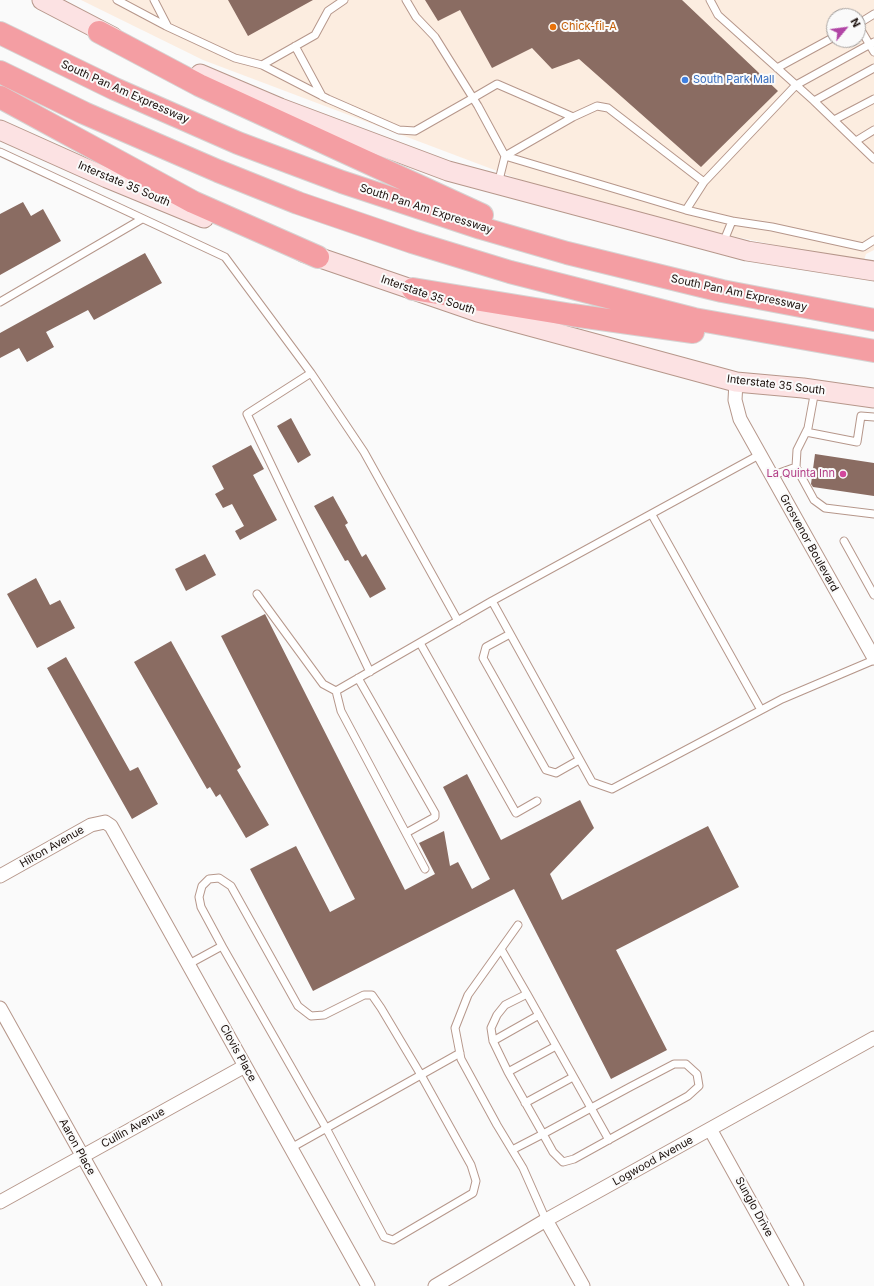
<!DOCTYPE html>
<html>
<head>
<meta charset="utf-8">
<style>
  body { margin:0 }
  #map { position:relative; width:874px; height:1286px; overflow:hidden; background:#fafafa; font-family:Inter,sans-serif }
  canvas { display:block }
  .north { position:absolute; left:826px; top:8px; width:40px; height:40px; box-sizing:border-box; background:#fafafa; border:1px solid #a09c9a; border-radius:50%; rotate:61deg; font-size:11px; font-weight:700; line-height:16px; text-align:center; color:#190e0a }
  .north::after { content:''; display:block; margin:auto; width:14px; height:18px; background:#b145a5; clip-path:polygon(50% 0,100% 100%,50% 72%,0 100%) }
</style>
</head>
<body>
<div id="map">
<canvas width="874" height="1286"></canvas>
<div class="north">N</div>
</div>
<script>
const context = document.querySelector('canvas').getContext('2d');
context.lineJoin = 'round';
function fill(path, color) { context.fillStyle = color; context.fill(path, 'evenodd'); }
const toPath = rows => new Path2D(rows.map(r => 'M' + r).join(''));
function trace(path, color, width, dash) { context.strokeStyle = color; context.lineWidth = width; context.lineCap = dash ? 'butt' : 'round'; context.setLineDash(dash || []); context.stroke(path); }
function label(font, color, halo, rows, align = 'center') {
  context.font = font + ' Inter,sans-serif'; context.lineWidth = 4; context.setLineDash([]); context.textBaseline = 'middle'; context.strokeStyle = halo; context.fillStyle = color; for (const [text, x, y, turn = 0] of rows) {
    context.save(); context.translate(x, y); context.rotate((+turn || 0) * Math.PI / 180); context.textAlign = isNaN(turn) ? turn : align; if (halo) context.strokeText(text, 0, 0); context.fillText(text, 0, 0); context.restore();
  }
}
const commercial = toPath([
  [81,0,874,0,874,250,866,254,863,263,702,230,574,200,203,60],
  [834,16,858,16,858,40,834,40]
]);
const building = toPath([
  [228,0,313,0,248,36],
  [425,0,682,0,778,91,701,167,579,59,552,69,532,48,492,68,460,10,438,21],
  [23,202,31,216,43,209,61,241,0,275,0,214],
  [145,253,162,283,94,320,88,310,46,332,54,347,27,362,19,348,0,358,0,333],
  [291,418,311,455,298,463,277,426],
  [251,445,264,469,253,475,277,520,240,540,235,531,244,526,232,504,223,508,215,494,224,489,212,466],
  [815,454,874,463,874,496,813,487,811,484],
  [333,496,348,523,345,525,362,557,366,554,386,589,370,598,348,560,345,561,314,506],
  [205,554,216,575,186,591,175,569],
  [36,578,50,605,60,600,75,628,37,648,7,594],
  [265,614,405,890,435,874,419,843,444,831,450,866,458,862,472,889,490,879,443,787,467,774,501,840,580,800,594,828,550,874,562,900,708,826,739,887,616,950,667,1050,611,1079,514,889,313,991,250,869,296,846,330,912,355,899,221,636],
  [171,641,241,767,237,770,269,825,246,838,220,794,216,797,210,787,207,789,134,662],
  [66,657,130,771,138,767,158,804,132,819,47,668]
]);
const lane = toPath([
  [117,0,166,26,235,58,262,65,328,99,399,130,415,131,473,98,497,84,573,117,505,156,478,106,473,98,435,37,416,17,406,0],
  [154,0,168,27],
  [710,0,718,15,814,101,874,159],
  [858,24,874,14],
  [858,25,874,52],
  [295,46,322,96],
  [262,65,315,35,328,11,344,0],
  [777,68,834,37],
  [814,101,874,68],
  [573,117,597,106,608,108,704,182],
  [834,120,874,99],
  [856,141,874,130],
  [0,152,225,257,311,373,364,452,458,621],
  [498,184,505,156,686,210],
  [732,221,772,227,863,247,874,240],
  [723,243,732,221,686,210,704,182,796,85,874,42],
  [0,302,142,219],
  [311,373,247,414,370,672],
  [806,432,857,442,861,416,874,417],
  [796,467,797,450,808,428,815,390],
  [771,476,796,467,814,500,825,508,874,514],
  [652,515,761,710],
  [844,541,874,595],
  [257,594,323,684,336,691,492,601,759,455],
  [492,601,592,782,612,789,782,699,874,660],
  [510,634,486,647,483,658,546,770,556,773,579,760],
  [420,643,516,813,537,801],
  [358,678,435,813,435,817,406,833],
  [336,691,341,711,425,869],
  [518,925,468,995,455,1028,461,1059,497,1125,523,1168,546,1220],
  [501,949,527,994,505,1005,497,1015,491,1028,493,1041,508,1072,543,1134,553,1152,563,1162,574,1159,688,1096,699,1086,697,1074,686,1064,674,1064,630,1087,543,1134,512,1150],
  [189,964,222,946,326,1128,384,1237,393,1240,473,1193,476,1181,471,1165,421,1075,381,1008,372,995,364,995,324,1015,311,1016,298,1006,231,886,219,878,209,879,202,886,199,897,201,907,222,946],
  [527,994,609,1140],
  [493,1041,539,1015],
  [508,1072,556,1046],
  [525,1103,573,1077],
  [291,1148,460,1053]
]);
const street = toPath([
  [736,382,735,400,740,419,874,658],
  [0,876,91,825,105,822,111,826,368,1286],
  [0,1008,155,1286],
  [710,1129,797,1286],
  [0,1202,245,1066],
  [546,1220,583,1286],
  [435,1286,546,1220,874,1038]
]);
const secondary = toPath([
  [42,0,113,37],
  [200,74,280,108,448,171,747,251,874,271],
  [0,130,107,178,204,218],
  [303,252,478,312,736,382,803,388,874,398]
]);
const highway = toPath([
  [99,32,199,85,482,215],
  [0,33,115,89,238,143,342,182,481,228,567,253,722,291,874,320],
  [0,72,84,113,218,171,298,203,412,242,510,272,694,319,874,351],
  [0,97,193,202,318,257],
  [413,289,572,315,693,332]
]);
const markers = [
  [553,27,4,"#e8710a"],
  [685,80,4,"#3f7fe0"],
  [843,474,4,"#d1479c"]
];
const foodNames = [
  ["Chick-fil-A",561,27]
];
const shopNames = [
  ["South Park Mall",693,80]
];
const streetNames = [
  ["South Pan Am Expressway",125,92,24],
  ["Interstate 35 South",124,184,23],
  ["South Pan Am Expressway",426,209,18],
  ["South Pan Am Expressway",739,293,12],
  ["Interstate 35 South",428,295,19],
  ["Interstate 35 South",776,385,7],
  ["Grosvenor Boulevard",809,543,61],
  ["Hilton Avenue",52,847,-30],
  ["Clovis Place",238,1053,61],
  ["Cullin Avenue",133,1128,-29],
  ["Aaron Place",77,1147,61],
  ["Logwood Avenue",653,1161,-29],
  ["Sunglo Drive",754,1207,61]
];
const hotelNames = [
  ["La Quinta Inn",835,474]
];
fill(commercial, '#fcede0');
fill(building, '#8a6c62');
trace(lane, '#b6978b', 9);
trace(street, '#b6978b', 15);
trace(secondary, '#b6978b', 21);
trace(highway, '#d6d4d3', 24);
trace(lane, '#fff', 7);
trace(street, '#fff', 13);
trace(secondary, '#fce2e3', 19);
trace(highway, '#f49ea3', 22);
for (const [x, y, r, color] of markers) { const dot = new Path2D(); dot.arc(x, y, r, 0, 2 * Math.PI); context.fillStyle = color; context.fill(dot); trace(dot, '#fafafa', 1.5); }
label('11px', '#c56008', '#fafafa', foodNames, 'left');
label('11px', '#366cbe', '#fafafa', shopNames, 'left');
label('11px', '#190e0a', '#fafafa', streetNames);
label('11px', '#b23c85', '#fafafa', hotelNames, 'right');
</script>
</body>
</html>
